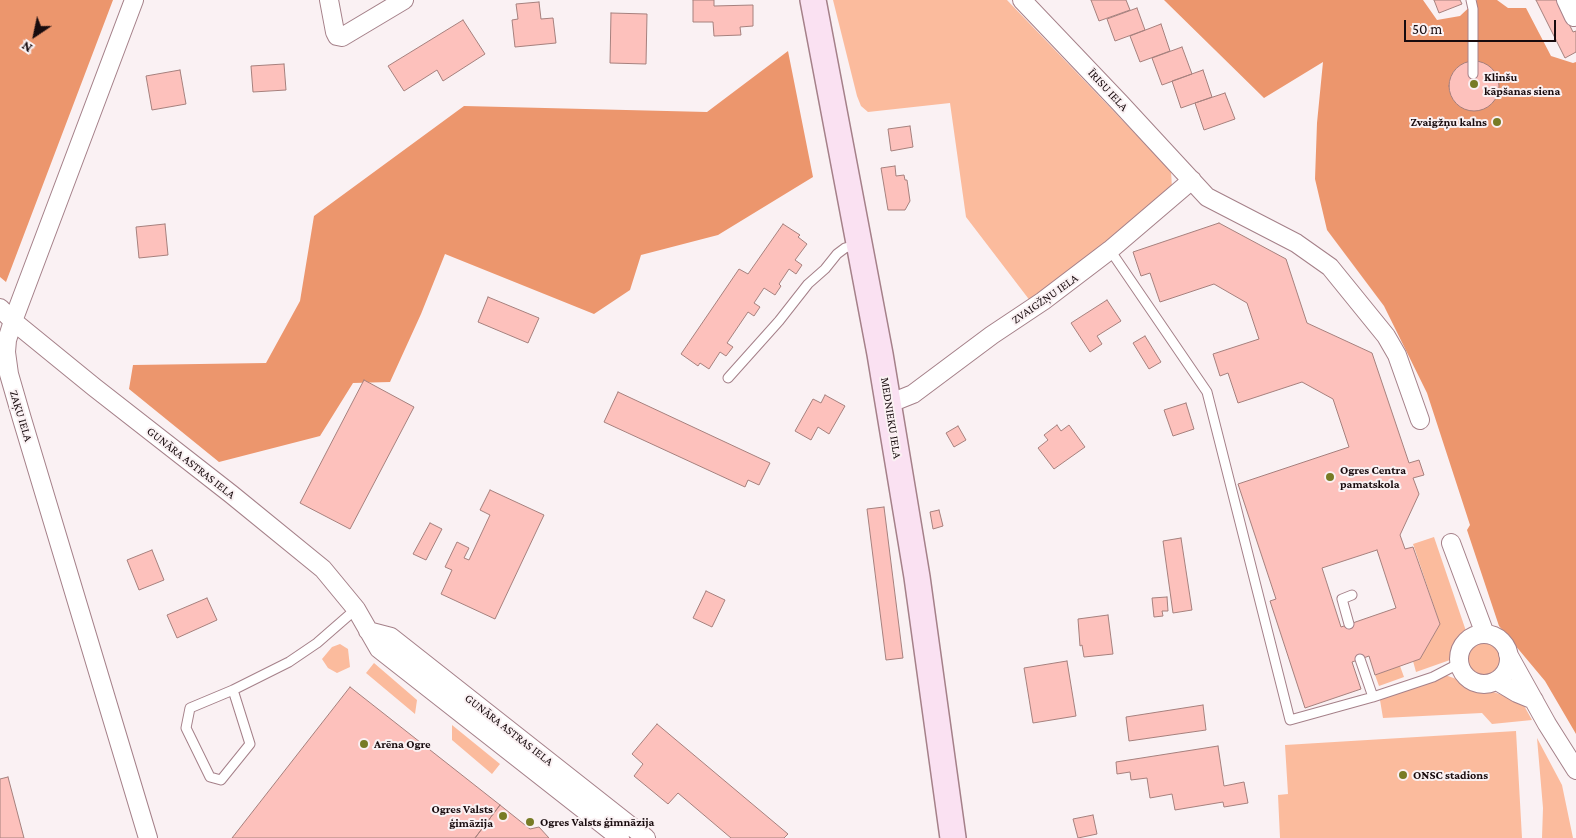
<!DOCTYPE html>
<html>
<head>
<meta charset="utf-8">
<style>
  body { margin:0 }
  #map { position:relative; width:1576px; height:838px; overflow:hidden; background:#faf1f3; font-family:"Crimson Pro",serif }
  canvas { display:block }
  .north { position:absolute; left:10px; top:10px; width:50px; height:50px; -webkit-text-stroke:4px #faf1f3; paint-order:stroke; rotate:214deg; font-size:14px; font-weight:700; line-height:20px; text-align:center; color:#180b0e }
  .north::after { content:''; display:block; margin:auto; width:18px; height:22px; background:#180b0e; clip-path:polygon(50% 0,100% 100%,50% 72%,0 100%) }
  .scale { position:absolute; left:1404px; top:20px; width:152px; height:22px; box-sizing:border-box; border:2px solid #180b0e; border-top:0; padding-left:6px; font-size:15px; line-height:18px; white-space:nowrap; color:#180b0e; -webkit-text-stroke:4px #faf1f3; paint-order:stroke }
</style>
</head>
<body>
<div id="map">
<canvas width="1576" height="838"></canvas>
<div class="north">N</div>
<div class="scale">50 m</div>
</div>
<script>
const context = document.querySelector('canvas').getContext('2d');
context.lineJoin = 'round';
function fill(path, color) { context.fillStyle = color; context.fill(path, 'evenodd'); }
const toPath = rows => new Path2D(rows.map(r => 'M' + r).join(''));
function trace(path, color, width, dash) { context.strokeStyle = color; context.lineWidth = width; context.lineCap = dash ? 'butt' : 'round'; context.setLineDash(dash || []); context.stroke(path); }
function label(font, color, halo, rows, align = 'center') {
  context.font = font + ' "Crimson Pro",serif'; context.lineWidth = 4; context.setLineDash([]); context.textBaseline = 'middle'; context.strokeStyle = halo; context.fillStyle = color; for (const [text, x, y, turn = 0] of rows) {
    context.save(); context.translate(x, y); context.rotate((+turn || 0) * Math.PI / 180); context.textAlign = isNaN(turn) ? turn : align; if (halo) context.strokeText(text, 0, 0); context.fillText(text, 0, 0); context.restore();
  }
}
const green = toPath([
  [833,0,1007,0,1171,171,1172,188,1107,246,1031,302,966,217,950,103,868,112,861,106,857,96],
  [1434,537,1466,631,1450,660,1416,672,1413,661,1420,659,1440,624,1413,544],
  '1466 658a18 18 0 1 1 36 0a18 18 0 1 1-36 0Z',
  [340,644,348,649,350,667,337,673,328,668,322,659,332,647],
  [374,663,417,700,415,714,366,673],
  [1400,666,1404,677,1379,686,1375,675],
  [1445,675,1522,702,1532,720,1492,724,1482,713,1383,718,1380,700],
  [452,725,500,764,492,774,452,740],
  [1516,731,1522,838,1280,838,1278,795,1288,794,1285,745],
  [1537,738,1562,785,1573,838,1542,838,1543,808]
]);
const forest = toPath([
  [0,0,113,0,6,282,0,277],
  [1164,0,1423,0,1437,20,1460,16,1477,0,1497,0,1508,8,1526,8,1551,56,1573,63,1576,62,1576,734,1545,681,1499,626,1467,530,1470,525,1427,393,1384,306,1327,230,1315,179,1317,123,1323,62,1264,98],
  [788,51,813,177,718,235,641,255,630,290,594,314,445,254,421,314,390,382,353,383,320,436,219,462,129,389,133,365,266,363,300,301,314,216,464,106,707,112]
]);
const building = toPath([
  [693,0,714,0,714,6,753,5,753,26,740,27,741,35,714,36,713,22,693,22,693,0],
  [1091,0,1126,0,1130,10,1099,21,1091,0],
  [1434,0,1460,0,1462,4,1439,13,1434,0],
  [1536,0,1557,0,1573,32,1576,31,1576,52,1565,58,1536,0],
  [539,2,541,19,553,18,556,43,515,47,512,20,518,19,516,4,539,2],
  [1137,8,1145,30,1115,41,1107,19,1137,8],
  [611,13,647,14,646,64,610,63,611,13],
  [463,20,485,54,443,81,437,70,404,91,388,66,463,20],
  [1161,24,1170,51,1140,62,1130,36,1161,24],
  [1182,47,1192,74,1162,85,1152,58,1182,47],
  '1449 86a25 25 0 1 1 50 0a25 25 0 1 1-50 0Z',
  [284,64,286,90,253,92,251,66,284,64],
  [180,70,186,104,152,110,146,76,180,70],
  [1203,70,1212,97,1181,108,1172,81,1203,70],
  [1225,93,1235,119,1204,130,1195,103,1225,93],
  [910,126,913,147,891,151,888,129,910,126],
  [895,166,896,176,904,175,905,180,907,180,910,201,905,210,888,210,881,168,895,166],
  [1219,223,1286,259,1307,323,1372,353,1409,463,1419,460,1424,475,1413,478,1419,494,1400,535,1405,549,1413,547,1440,624,1420,659,1375,675,1369,656,1352,662,1361,689,1305,708,1270,601,1276,599,1238,484,1349,447,1333,399,1302,382,1238,403,1228,373,1220,376,1213,354,1259,339,1247,303,1214,284,1160,302,1150,273,1141,276,1133,252,1219,223],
  [1377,550,1396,608,1341,627,1322,568,1377,550],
  [165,224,168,255,139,258,136,227,165,224],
  [783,224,800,235,798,237,807,244,795,260,802,265,796,274,789,269,779,284,781,286,775,295,764,288,754,303,760,307,754,316,748,312,727,343,733,347,726,356,720,352,709,369,700,363,698,366,681,354,739,269,748,274,783,224],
  [488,297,539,318,528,343,478,322,488,297],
  [1107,300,1121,321,1097,336,1102,344,1090,352,1071,323,1107,300],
  [1145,336,1161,362,1149,369,1133,343,1145,336],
  [364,380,414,407,350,529,300,503,364,380],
  [618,392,770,463,759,485,748,480,745,487,604,422,618,392],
  [825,395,845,406,829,434,818,427,811,440,795,431,813,399,821,403,825,395],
  [1186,403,1194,429,1173,436,1164,410,1186,403],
  [1057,425,1061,431,1069,425,1085,447,1054,469,1038,448,1048,440,1044,435,1057,425],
  [958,426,966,440,954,447,946,433,958,426],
  [490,490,544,515,495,619,441,594,452,570,445,567,457,542,469,548,464,558,469,560,490,515,480,510,490,490],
  [884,507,903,658,886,660,867,509,884,507],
  [939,510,943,526,933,529,930,512,939,510],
  [430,523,442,529,426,560,413,554,430,523],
  [1181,538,1192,610,1173,613,1163,541,1181,538],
  [152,550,164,580,139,590,127,560,152,550],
  [706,591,725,600,712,627,693,618,706,591],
  [1167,597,1168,611,1162,611,1163,616,1154,617,1152,598,1167,597],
  [207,598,217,620,177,638,167,615,207,598],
  [1108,615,1113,654,1084,657,1082,645,1080,646,1078,619,1108,615],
  [1067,661,1076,716,1033,723,1024,668,1067,661],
  [350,687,500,805,475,838,232,838,350,687],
  [1203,705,1206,730,1129,741,1126,717,1203,705],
  [657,724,788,834,784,838,731,838,678,793,668,804,634,776,643,764,632,754,657,724],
  [1218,746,1224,786,1244,782,1248,803,1224,807,1223,802,1175,810,1172,794,1150,798,1147,778,1131,780,1130,772,1117,774,1116,762,1218,746],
  [8,777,24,838,0,838,0,779,8,777],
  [500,805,530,829,539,827,549,838,475,838,500,805],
  [1093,815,1097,834,1078,838,1073,819,1093,815]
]);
const lane = toPath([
  [1471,0,1473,9,1473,74],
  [1110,250,1207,392,1290,720,1373,697,1433,677,1460,663],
  [728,378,779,321,808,284,825,269,837,254,845,248,859,244],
  [1349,624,1342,599,1352,595],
  [1360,659,1373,697],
  [233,690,250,744,221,780,210,777,186,728,190,708,233,690,289,662,317,643,356,609]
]);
const street = toPath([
  [134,0,13,321,7,340,6,352,9,374,22,419,148,838],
  [329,0,335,32,337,36,342,37,404,0],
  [1022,0,1120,103,1207,197,1296,243,1330,267,1386,336,1397,355,1420,420],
  [1566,0,1574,17,1576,16],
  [0,308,13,321,94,387,231,494,323,569,356,609,379,649,620,838],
  [888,404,913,394,992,335,1043,301,1110,250,1192,180],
  [1451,543,1485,634],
  [368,631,391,637,646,838],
  '1459 659a25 25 0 1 1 50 0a25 25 0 1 1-50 0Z',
  [1508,654,1547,724,1576,770],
  [1497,681,1517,693,1534,700]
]);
const secondary = toPath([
  [813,0,880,354,917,577,953,838]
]);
const markers = [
  [1474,84,5,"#777b25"],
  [1497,122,5,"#777b25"],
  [1330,477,5,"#777b25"],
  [364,744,5,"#777b25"],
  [1403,775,5,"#777b25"],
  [503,816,5,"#777b25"],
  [530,822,5,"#777b25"]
];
const poiNames = [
  ["Klinšu",1484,77],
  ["kāpšanas siena",1484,91],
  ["Zvaigžņu kalns",1487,122,"right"],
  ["Ogres Centra",1340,470],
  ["pamatskola",1340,484],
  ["Arēna Ogre",374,744],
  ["ONSC stadions",1413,775],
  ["Ogres Valsts",493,809,"right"],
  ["ģimāzija",493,823,"right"],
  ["Ogres Valsts ģimnāzija",540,822]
];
const streetNames = [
  ["ĪRISU IELA",1108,90,47],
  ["ZVAIGŽŅU IELA",1045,299,-35],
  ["ZAĶU IELA",21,416,73],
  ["MEDNIEKU IELA",891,418,81],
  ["GUNĀRA ASTRAS IELA",191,463,38],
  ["GUNĀRA ASTRAS IELA",509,730,38]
];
fill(green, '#fbbb9d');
fill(forest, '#ec966d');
fill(building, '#fdc1bc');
trace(building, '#a6807d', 1);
trace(lane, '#a58089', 11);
trace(street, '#a58089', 20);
trace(secondary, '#a58089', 28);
trace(lane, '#fff', 9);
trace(street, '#fff', 18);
trace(secondary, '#fae1f2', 25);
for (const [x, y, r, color] of markers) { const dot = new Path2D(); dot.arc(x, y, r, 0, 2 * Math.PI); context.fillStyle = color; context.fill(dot); trace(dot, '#faf1f3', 2); }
label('bold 12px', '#180b0e', '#faf1f3', poiNames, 'left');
label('12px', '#180b0e', '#faf1f3', streetNames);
</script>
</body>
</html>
